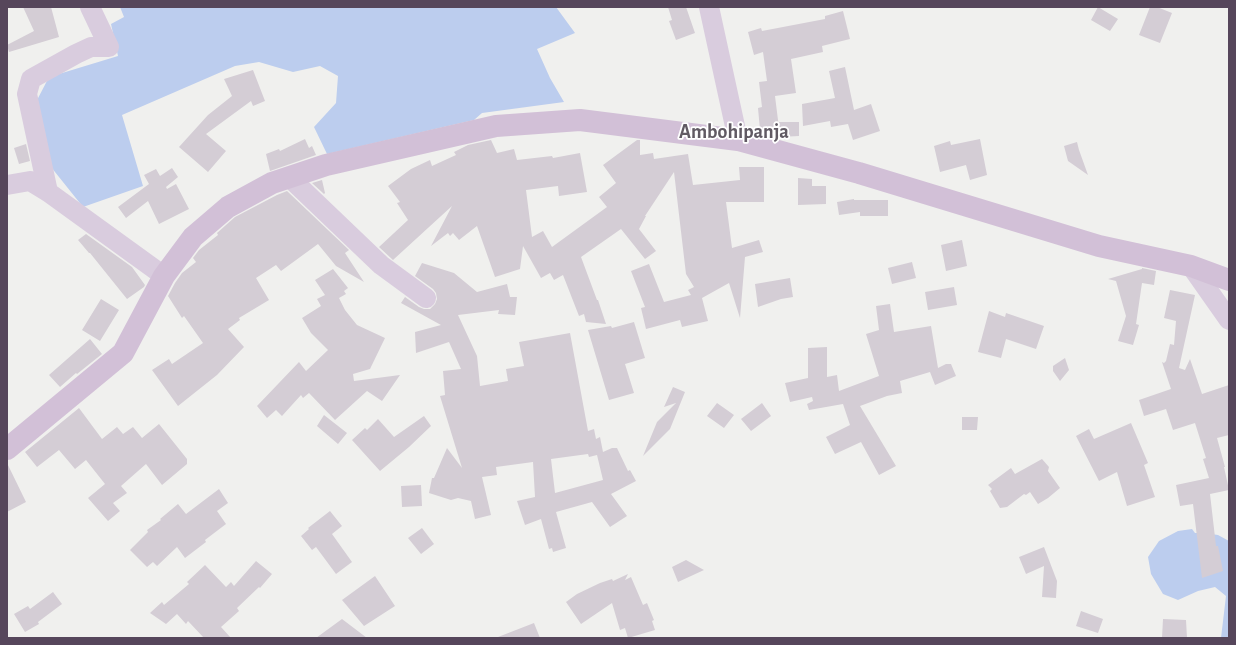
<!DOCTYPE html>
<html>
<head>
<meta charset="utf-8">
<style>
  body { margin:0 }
  #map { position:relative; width:1236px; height:645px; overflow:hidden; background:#f0f0ee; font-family:"Alegreya Sans",sans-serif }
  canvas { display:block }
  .frame { position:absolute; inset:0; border:8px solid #56465b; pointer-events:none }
</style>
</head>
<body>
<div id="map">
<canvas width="1236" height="645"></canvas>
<div class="frame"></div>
</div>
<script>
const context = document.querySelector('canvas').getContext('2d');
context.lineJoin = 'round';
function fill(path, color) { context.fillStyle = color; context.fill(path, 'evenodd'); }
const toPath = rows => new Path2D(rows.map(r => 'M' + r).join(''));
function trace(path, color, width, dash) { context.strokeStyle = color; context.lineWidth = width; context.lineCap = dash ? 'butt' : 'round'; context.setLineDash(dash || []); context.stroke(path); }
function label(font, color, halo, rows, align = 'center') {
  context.font = font + ' "Alegreya Sans",sans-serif'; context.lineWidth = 3.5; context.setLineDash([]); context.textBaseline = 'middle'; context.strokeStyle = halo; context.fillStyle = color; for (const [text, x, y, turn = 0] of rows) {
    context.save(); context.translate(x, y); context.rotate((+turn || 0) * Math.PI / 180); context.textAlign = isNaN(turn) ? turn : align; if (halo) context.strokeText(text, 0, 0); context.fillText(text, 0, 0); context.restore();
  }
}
const green = toPath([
  [120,7,556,7,575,33,537,49,550,78,564,102,482,113,474,120,327,154,314,127,336,103,338,76,320,66,293,72,259,62,235,66,122,115,143,186,83,207,47,162,35,104,49,77,118,56,111,24,124,17],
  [1192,529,1195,533,1205,533,1218,535,1229,541,1229,638,1221,638,1226,596,1215,587,1198,591,1178,600,1163,594,1151,574,1148,557,1159,541,1178,531]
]);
const building = toPath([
  [23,7,51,7,59,37,9,52,7,45,34,31],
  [668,7,686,7,695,33,676,40,669,21,672,20],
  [1098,7,1118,19,1110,31,1091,20],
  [1150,7,1157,7,1172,13,1160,43,1139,35],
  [843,11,850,39,822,46,823,52,791,59,796,93,775,96,779,128,760,130,758,108,762,107,759,82,767,81,763,52,754,55,748,32,761,28,762,31,825,19,825,16],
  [845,67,854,110,871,104,880,131,853,140,848,124,831,127,830,121,803,126,802,104,835,98,829,71],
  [253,70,265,101,253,106,251,101,206,134,226,151,208,172,179,147,208,115,232,96,224,79],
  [779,122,799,122,799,136,780,137],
  [305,139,309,148,312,146,316,155,270,171,266,154,279,149,280,151],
  [980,139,987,175,970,180,966,165,940,172,934,146,950,141,951,145],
  [491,140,497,153,514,149,517,160,552,156,553,158,580,153,587,192,559,196,558,186,526,190,532,237,543,231,552,247,607,207,599,197,616,183,603,165,637,140,640,140,640,155,653,153,654,159,688,154,693,185,740,180,739,167,764,167,764,202,726,202,732,248,759,240,763,252,745,257,740,318,729,283,702,298,708,321,682,327,680,320,646,329,641,308,645,307,631,271,649,264,664,302,691,295,688,290,694,287,686,274,674,172,645,216,646,216,639,229,656,251,645,259,621,229,581,257,597,300,598,300,606,324,586,322,584,314,579,316,563,275,554,280,550,273,541,278,523,246,520,269,495,277,477,226,459,240,453,233,450,236,448,233,431,246,452,206,393,260,379,247,408,220,397,203,400,202,388,186,411,169,430,160,432,166,456,155,454,152,468,145],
  [1077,142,1079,150,1088,175,1068,161,1064,146],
  [26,144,30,161,19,164,14,148],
  [172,168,178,177,166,187,167,189,176,184,189,209,159,224,148,201,126,218,118,207,149,184,144,175,156,169,160,176],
  [798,178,812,179,812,186,826,186,826,204,798,205],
  [322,180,325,193,324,194,312,183],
  [287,191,349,250,345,253,364,282,336,266,318,244,281,271,276,265,256,278,269,300,239,318,240,320,228,329,244,347,217,375,178,406,152,370,169,359,172,364,203,343,184,316,182,318,168,296,175,283,182,273,196,262,193,258,199,250,218,235,217,233,235,217,277,195],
  [854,199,854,200,888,200,888,216,860,216,860,212,839,215,837,202],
  [86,234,132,267,145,285,144,287,127,299,90,253,89,253,78,240],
  [962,240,967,266,946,271,941,245],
  [912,262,916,278,892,284,888,268],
  [422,263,454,273,477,292,507,284,510,297,517,297,515,315,498,314,499,310,458,315,477,356,480,386,508,381,506,369,524,366,519,342,570,333,588,431,594,429,596,439,600,437,603,452,612,448,617,448,628,471,630,470,636,481,611,494,627,516,610,527,592,502,556,512,566,548,553,552,552,548,549,549,541,519,525,525,517,501,535,497,533,462,496,467,497,475,482,477,491,515,475,519,471,501,458,498,451,500,429,493,432,478,434,478,447,448,462,468,440,396,445,395,443,371,461,369,449,342,416,353,415,332,441,325,401,303,405,297,419,307,424,309,430,309,435,304,437,299,436,293,433,289,415,276],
  [588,454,589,457,597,455,603,480,555,493,551,459],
  [1142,268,1156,271,1154,285,1142,283,1136,324,1139,325,1133,345,1118,341,1126,316,1116,281,1108,279,1142,269],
  [333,269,348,288,344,291,346,294,339,298,345,310,357,325,385,338,370,369,353,374,354,381,400,375,382,401,367,391,335,420,309,393,303,398,301,395,282,416,276,410,267,418,257,406,299,362,306,371,328,350,311,333,302,318,321,306,317,299,325,295,315,280],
  [790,278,793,297,781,299,758,307,755,284],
  [954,287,957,305,928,310,925,292],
  [1170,290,1195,295,1179,368,1185,370,1190,359,1202,394,1229,385,1229,435,1217,438,1225,467,1224,467,1229,490,1210,494,1216,546,1218,546,1223,571,1202,578,1193,504,1180,506,1176,485,1209,478,1203,459,1206,458,1195,423,1173,430,1166,409,1144,416,1139,400,1171,389,1162,362,1164,363,1166,361,1170,344,1174,345,1176,321,1164,318],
  [101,299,119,310,100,341,82,330],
  [890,304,894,332,931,326,938,368,946,364,951,364,956,376,935,385,930,372,900,381,902,393,887,396,860,406,896,466,879,475,861,442,835,454,826,437,850,425,843,404,809,410,807,404,813,401,812,397,790,402,785,383,808,378,808,348,827,347,827,377,837,375,839,391,879,376,866,334,879,330,876,306],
  [989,311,1005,317,1006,313,1044,326,1036,349,1006,339,1001,358,978,352],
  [634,322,645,358,625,364,634,393,609,400,588,330,611,326,612,328],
  [90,339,102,354,77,374,76,373,60,387,49,375],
  [1065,358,1069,370,1060,381,1053,371,1053,366],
  [673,387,685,392,670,429,643,456,657,422,676,403,664,407],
  [717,403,734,415,724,428,707,416],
  [762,403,771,416,751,431,741,419],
  [79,408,102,439,117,427,123,434,133,427,142,438,159,424,187,459,187,464,162,485,146,464,121,486,127,493,113,503,120,511,108,521,88,498,105,484,86,460,75,469,59,450,37,467,25,452],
  [324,415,347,433,338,444,317,426],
  [424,416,431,426,409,447,380,471,352,440,365,428,367,430,378,419,394,437],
  [962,417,978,417,977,430,962,430],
  [1131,423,1148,463,1144,465,1155,497,1127,506,1117,472,1099,481,1076,436,1089,429,1094,439],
  [1042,459,1049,467,1048,471,1060,488,1048,498,1038,504,1030,492,1026,495,1024,494,1007,507,1000,508,990,491,992,489,988,485,1011,468,1015,474],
  [7,463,26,502,7,512],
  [421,485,422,506,402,507,401,486],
  [219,489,228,503,217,511,226,524,205,540,206,542,185,558,177,547,157,566,153,562,147,567,130,550,148,532,147,530,161,520,160,519,178,504,186,514],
  [330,511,342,526,332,534,352,562,336,574,316,547,312,550,301,536,309,529,308,528],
  [422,528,434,544,421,554,408,538],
  [1044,547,1057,581,1056,598,1042,597,1044,566,1026,574,1019,557],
  [686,560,704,570,678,582,672,567],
  [256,561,272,574,260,588,259,587,237,608,239,611,221,627,231,638,204,638,188,621,186,624,177,614,166,624,150,613,162,602,164,605,189,584,187,582,205,565,226,587,231,582,234,586],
  [628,574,625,580,631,577,643,605,647,603,654,620,652,621,655,630,628,638,625,628,620,630,612,603,581,624,566,602,577,594,600,583,612,579,613,581],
  [375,576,395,606,364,626,342,600],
  [53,592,62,604,38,622,39,624,25,632,14,614,28,606,30,609],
  [1081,611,1103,619,1098,633,1076,626],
  [342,619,367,638,316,638],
  [1163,619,1186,620,1187,638,1162,638],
  [534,623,540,638,498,638,498,637]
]);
const street = toPath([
  [709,7,738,140],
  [289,177,381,265,426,298],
  [7,185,30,181,48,192,164,276],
  [48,192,27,94,31,79,76,54,91,47,109,47,90,7],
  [1191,266,1229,320]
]);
const secondary = toPath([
  [7,449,123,353,164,276,193,237,228,207,272,183,326,165,496,126,580,120,738,140,859,173,1099,246,1191,266,1229,280]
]);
const districtNames = [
  ["Ambohipanja",734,132]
];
fill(green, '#bccdee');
fill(building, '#d4cdd5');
trace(street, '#d9ccde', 20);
trace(secondary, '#d2c0d7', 22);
label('bold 20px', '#615a63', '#fff', districtNames);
</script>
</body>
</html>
